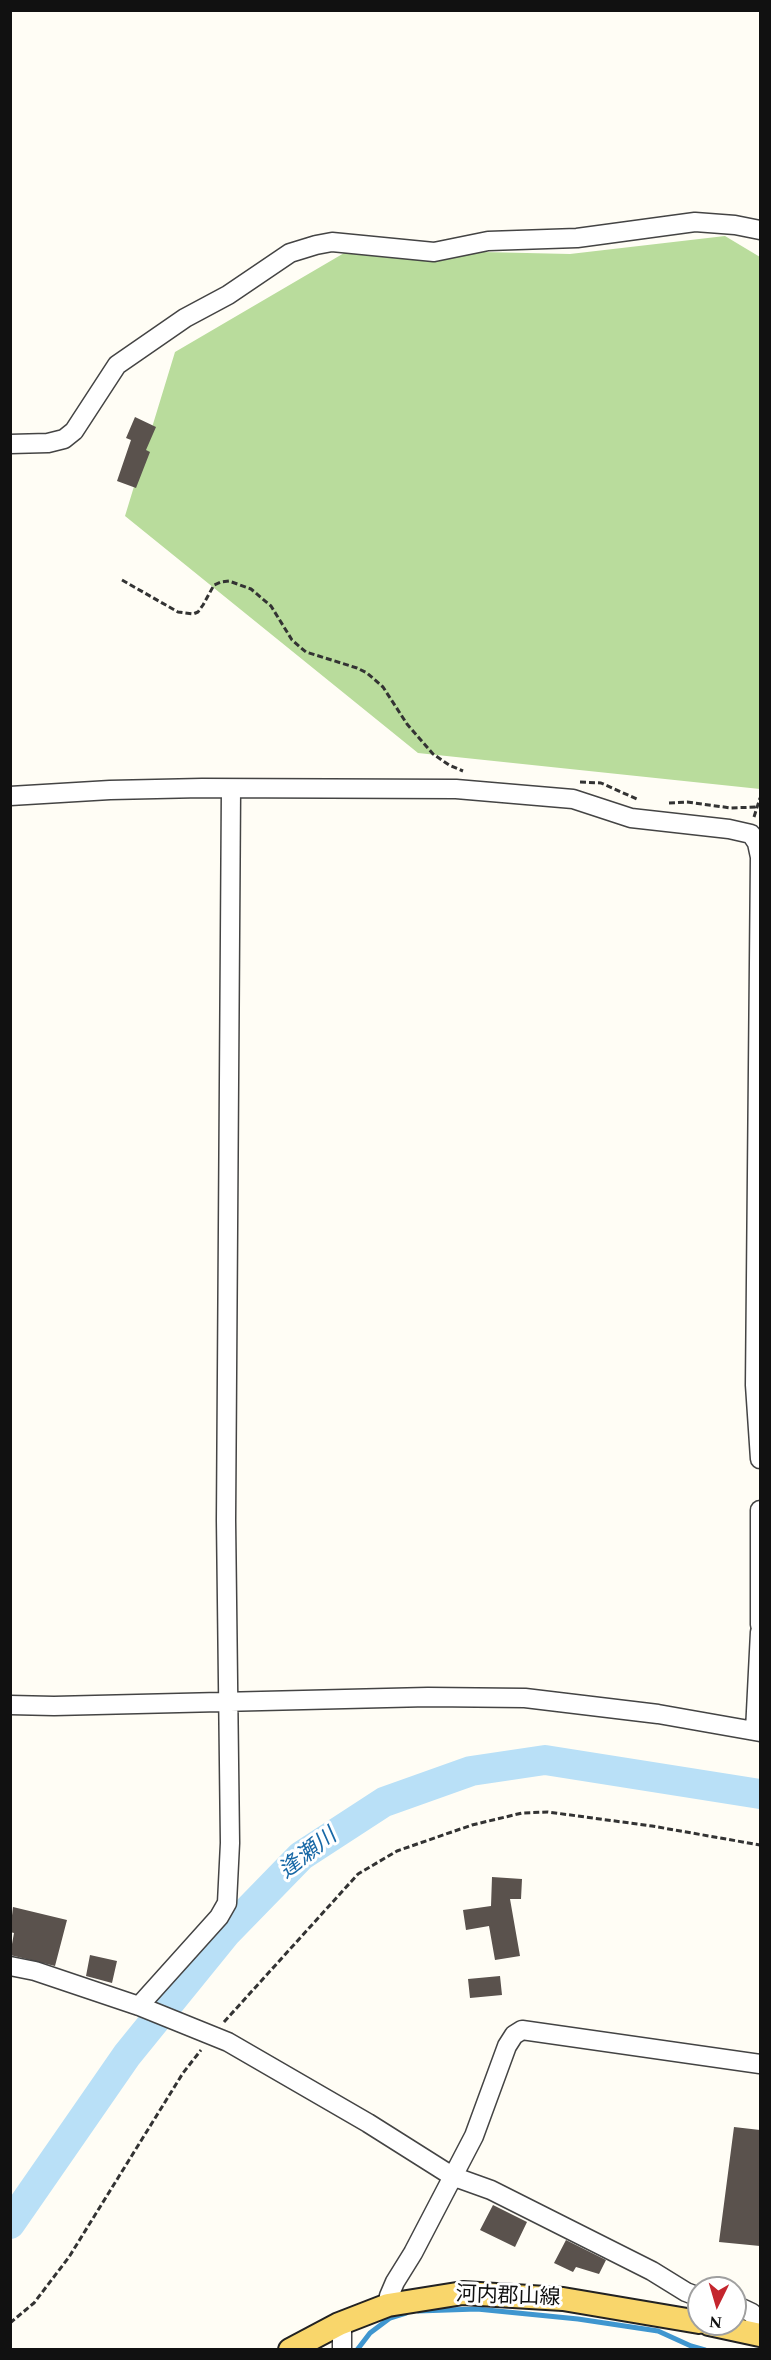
<!DOCTYPE html>
<html>
<head>
<meta charset="utf-8">
<style>
  body { margin:0 }
  #map { position:relative; width:771px; height:2360px; overflow:hidden; background:#fffdf5; font-family:Spectral,serif }
  canvas { display:block }
  .frame { position:absolute; inset:0; border:12px solid #111; pointer-events:none }
  .north { position:absolute; left:687px; top:2276px; width:60px; height:60px; box-sizing:border-box; background:#fff; border:2px solid #a0a0a0; border-radius:50%; rotate:185deg; font-size:16px; font-weight:700; line-height:24px; text-align:center; color:#111 }
  .north::after { content:''; display:block; margin:auto; width:21px; height:27px; background:#c4262e; clip-path:polygon(50% 0,100% 100%,50% 72%,0 100%) }
</style>
</head>
<body>
<div id="map">
<canvas width="771" height="2360"></canvas>
<div class="frame"></div>
<div class="north">N</div>
</div>
<script>
const context = document.querySelector('canvas').getContext('2d');
context.lineJoin = 'round';
function fill(path, color) { context.fillStyle = color; context.fill(path, 'evenodd'); }
const toPath = rows => new Path2D(rows.map(r => 'M' + r).join(''));
function trace(path, color, width, dash) { context.strokeStyle = color; context.lineWidth = width; context.lineCap = dash ? 'butt' : 'round'; context.setLineDash(dash || []); context.stroke(path); }
function label(font, color, halo, rows, align = 'center') {
  context.font = font + ' Spectral,"Noto Sans JP",serif'; context.lineWidth = 6; context.setLineDash([]); context.textBaseline = 'middle'; context.strokeStyle = halo; context.fillStyle = color; for (const [text, x, y, turn = 0] of rows) {
    context.save(); context.translate(x, y); context.rotate((+turn || 0) * Math.PI / 180); context.textAlign = isNaN(turn) ? turn : align; if (halo) context.strokeText(text, 0, 0); context.fillText(text, 0, 0); context.restore();
  }
}
const forest = toPath([
  [725,236,760,257,760,789,418,753,125,516,175,352,351,249,570,254]
]);
const stream = toPath([
  [418,2311,477,2309,578,2319,658,2331,691,2346,705,2350],
  [357,2350,370,2333,390,2318,406,2313]
]);
const river = toPath([
  [10,2224,127,2055,226,1933,301,1856,384,1802,471,1771,545,1760,760,1794]
]);
const building = toPath([
  [135,417,156,427,146,450,150,452,136,488,117,481,131,440,126,438],
  [492,1877,522,1879,521,1899,510,1899,520,1956,495,1960,489,1926,466,1930,463,1910,491,1906],
  [13,1907,67,1920,55,1966,10,1955,14,1933,10,1932],
  [90,1955,117,1961,112,1983,86,1976],
  [500,1976,502,1995,470,1998,468,1979],
  [734,2127,760,2130,760,2246,719,2242],
  [493,2205,527,2222,515,2247,480,2230],
  [566,2240,606,2260,599,2274,576,2267,573,2272,554,2263]
]);
const path = toPath([
  [122,580,178,612,193,614,198,612,203,605,214,585,221,582,229,581,251,589,271,606,292,640,300,647,306,652,357,668,367,673,383,687,407,724,433,754,449,765,463,771],
  [580,782,601,783,639,800],
  [669,803,687,802,731,808,756,807],
  [754,817,760,798],
  [224,2022,358,1874,397,1851,472,1825,522,1813,548,1812,652,1826,760,1845],
  [10,2323,34,2303,69,2257,183,2073,201,2050]
]);
const minor = toPath([
  [10,444,48,443,64,439,74,431,117,365,185,318,228,295,290,253,316,245,332,242,434,252,488,241,577,238,695,222,735,225,760,230],
  [10,796,110,790,202,788,456,789,573,799,631,818,729,829,751,834,757,843,760,857,755,1385,760,1459],
  [760,1510,760,1625],
  [10,1705,54,1706,428,1697,525,1698,658,1714,760,1732],
  [755,1731,760,1632],
  [10,1966,35,1971,139,2006,228,2042,368,2123,452,2176,491,2190,652,2271,686,2292,699,2297],
  [139,2006,219,1917,227,1903,230,1843,226,1520,231,789],
  [388,2305,389,2296,395,2282,413,2253,474,2136,507,2046,514,2035,522,2030,760,2064],
  [735,2305,752,2313,760,2326],
  [339,2324,342,2329,342,2350]
]);
const major = toPath([
  [709,2324,760,2335],
  [290,2350,339,2324,388,2305,463,2293,563,2299,699,2322]
]);
const streetNames = [
  ["河内郡山線",508,2298,2]
];
const waterNames = [
  ["逢瀬川",309,1855,-38]
];
fill(forest, '#b9dc9c');
trace(stream, '#3f96cf', 5);
trace(river, '#b9e0f7', 30);
fill(building, '#5a524d');
trace(minor, '#444', 21);
trace(major, '#222', 26);
trace(path, '#333', 3, [6, 3]);
trace(minor, '#fff', 18);
trace(major, '#f9d66b', 22);
label('21px', '#111', '#fff', streetNames);
label('italic 22px', '#1768a6', '#fff', waterNames);
</script>
</body>
</html>
